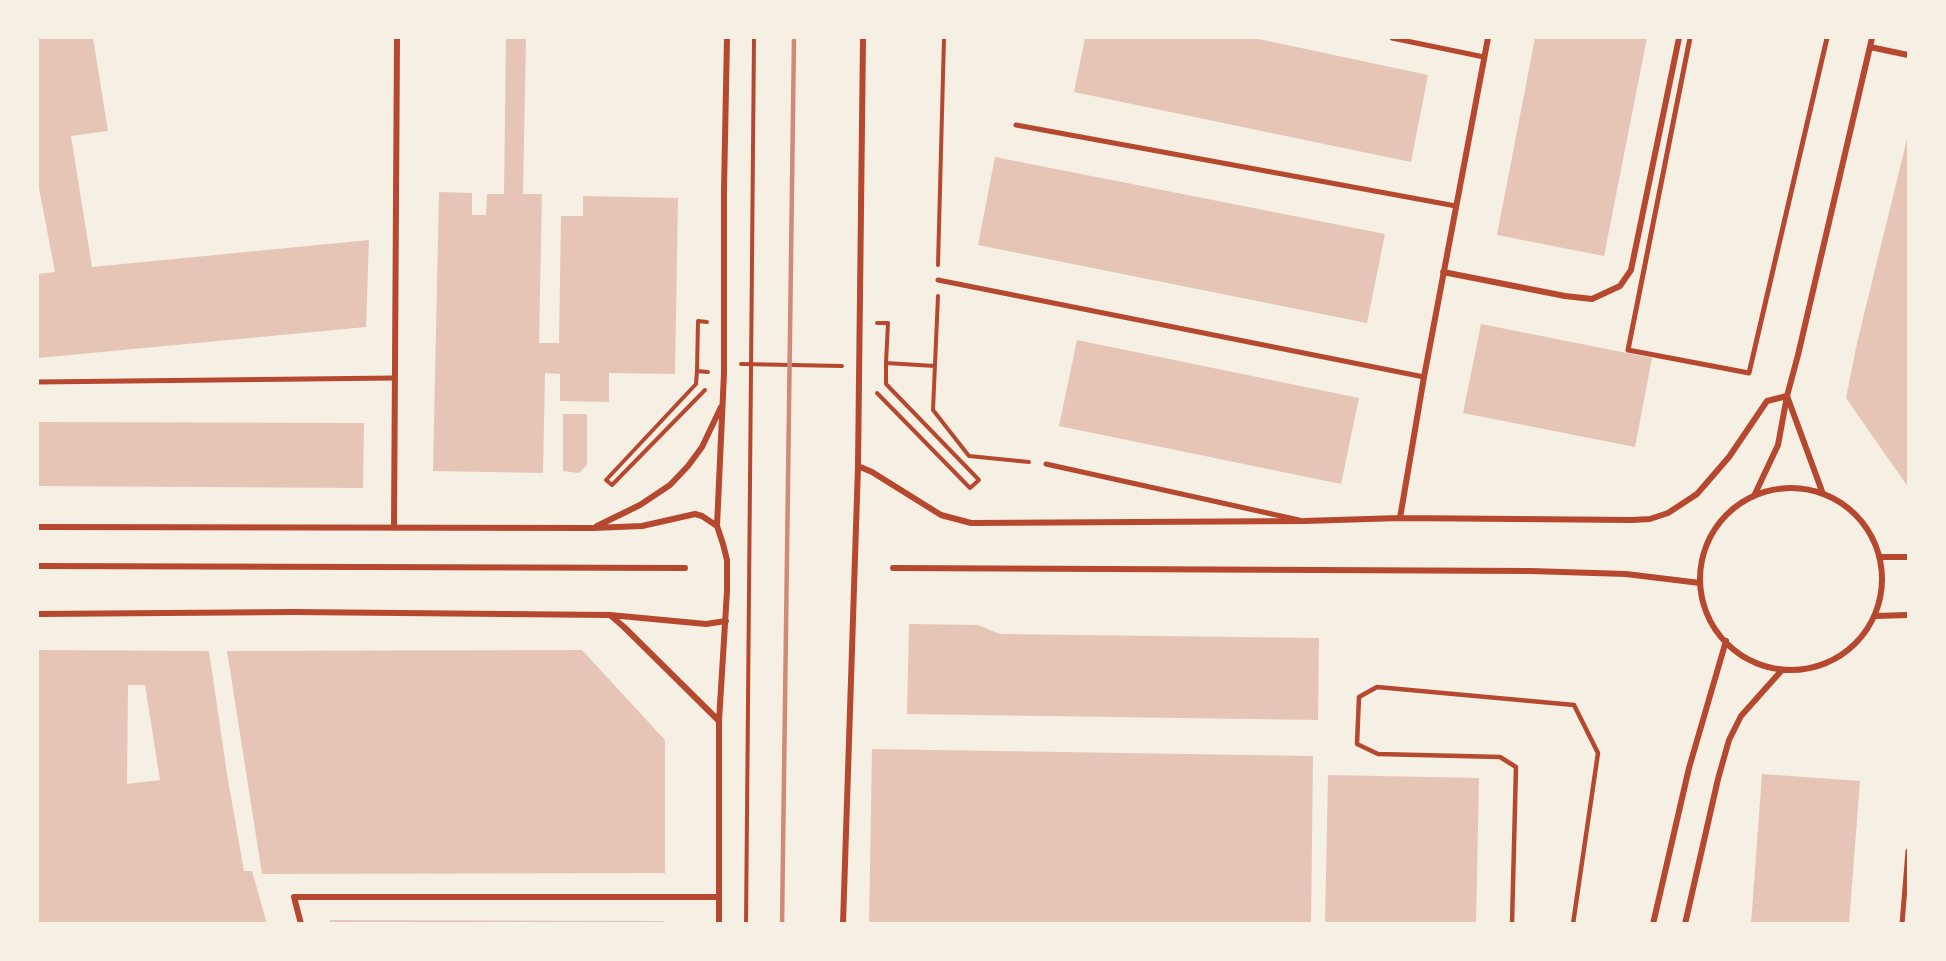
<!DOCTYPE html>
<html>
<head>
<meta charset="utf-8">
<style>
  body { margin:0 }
  #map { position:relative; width:1946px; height:961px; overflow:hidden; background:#f6efe4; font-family:"Titillium Web",sans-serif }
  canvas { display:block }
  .frame { position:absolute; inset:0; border:39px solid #f6efe4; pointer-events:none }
</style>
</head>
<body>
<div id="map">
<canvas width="1946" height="961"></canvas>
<div class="frame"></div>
</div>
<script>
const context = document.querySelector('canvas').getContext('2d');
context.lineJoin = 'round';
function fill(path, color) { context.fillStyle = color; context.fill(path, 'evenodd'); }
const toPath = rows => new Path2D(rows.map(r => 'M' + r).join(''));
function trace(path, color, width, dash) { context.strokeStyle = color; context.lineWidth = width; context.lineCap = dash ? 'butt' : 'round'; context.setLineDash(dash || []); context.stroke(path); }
const building = toPath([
  [38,38,93,38,108,131,71,136,92,267,369,240,366,327,38,358,38,274,55,272,38,183],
  [506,38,526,38,523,194,542,194,539,343,559,343,561,216,583,216,583,196,678,198,675,374,609,373,609,402,560,401,560,374,545,373,543,473,433,471,439,192,472,193,472,215,486,215,487,194,504,194],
  [1085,38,1254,38,1428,75,1411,162,1074,92],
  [1535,38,1647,38,1604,256,1497,235],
  [1908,135,1908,487,1846,398,1857,343],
  [995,157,1385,234,1367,323,978,245],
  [1481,324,1652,358,1635,447,1463,413],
  [1077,340,1359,398,1341,484,1059,426],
  [563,414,587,414,587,465,579,473,563,471],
  [38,422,364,423,363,488,38,486],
  [909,624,978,625,1000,634,1319,638,1318,720,907,714],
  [38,650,209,651,227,774,244,871,252,871,267,924,40,924,38,917],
  [128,685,145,685,160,780,127,784],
  [582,650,665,740,665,873,262,874,227,651],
  [872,749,1313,756,1311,924,869,924],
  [1762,774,1860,781,1849,924,1751,924],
  [1328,775,1479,778,1476,924,1325,924],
  [330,920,664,921,664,924,330,924]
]);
const path = toPath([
  [938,265,944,38],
  [938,296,933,410,969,456,1029,462],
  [877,323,888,323,886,363],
  [741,364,842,366],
  [697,371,698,321,707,322],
  [705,390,612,485,606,480,696,384,697,371,708,372],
  [877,393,970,488,979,480,886,384,886,363,935,366],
  [746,924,754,38]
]);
const service = toPath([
  [1512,924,1516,767,1500,757,1378,754,1357,744,1359,697,1377,687,1574,705,1598,753,1573,924]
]);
const pedestrian = toPath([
  [1392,38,1484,57],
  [1690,38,1628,350,1749,373,1827,38],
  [1016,125,1456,206],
  [938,280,1424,377],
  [38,382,394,378],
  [1046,464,1299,520],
  [1902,924,1908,851]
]);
const minor = toPath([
  [1870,47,1908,55],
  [1443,272,1565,296,1592,299,1620,286,1631,270,1679,38],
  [858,466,872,472,941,515,971,523,1304,521,1400,518,1632,520,1650,519,1668,513,1697,494,1729,457,1767,401,1787,396,1778,445,1754,496],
  '1700 579a91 91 0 1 1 182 0a91 91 0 1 1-182 0Z',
  [1823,494,1787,396,1798,355,1872,38],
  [1400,518,1424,377,1488,38],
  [597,526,640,505,670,485,688,466,702,447,721,407],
  [38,527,593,528,642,526,695,514,702,516,717,526],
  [394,528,397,38],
  [1880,557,1908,557],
  [38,566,685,568],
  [893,568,1530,571,1626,574,1700,583],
  [38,614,294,612,610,615,706,624,726,621],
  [610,615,624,627,719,721],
  [1875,616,1908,615],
  [301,924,294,897,719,897],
  [719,924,719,721,727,591,727,560,723,544,717,526,724,373,724,189,727,38],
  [843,924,858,466,863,38],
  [1653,924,1689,768,1726,641],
  [1685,924,1718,779,1729,740,1741,716,1782,670]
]);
const rail = toPath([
  [782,924,794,38]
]);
fill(building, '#e6c5b7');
trace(path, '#b5482f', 4);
trace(service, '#b5482f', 4.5);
trace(pedestrian, '#b5482f', 5);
trace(minor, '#b5482f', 6);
trace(rail, '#cf8b77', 4.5);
</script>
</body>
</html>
